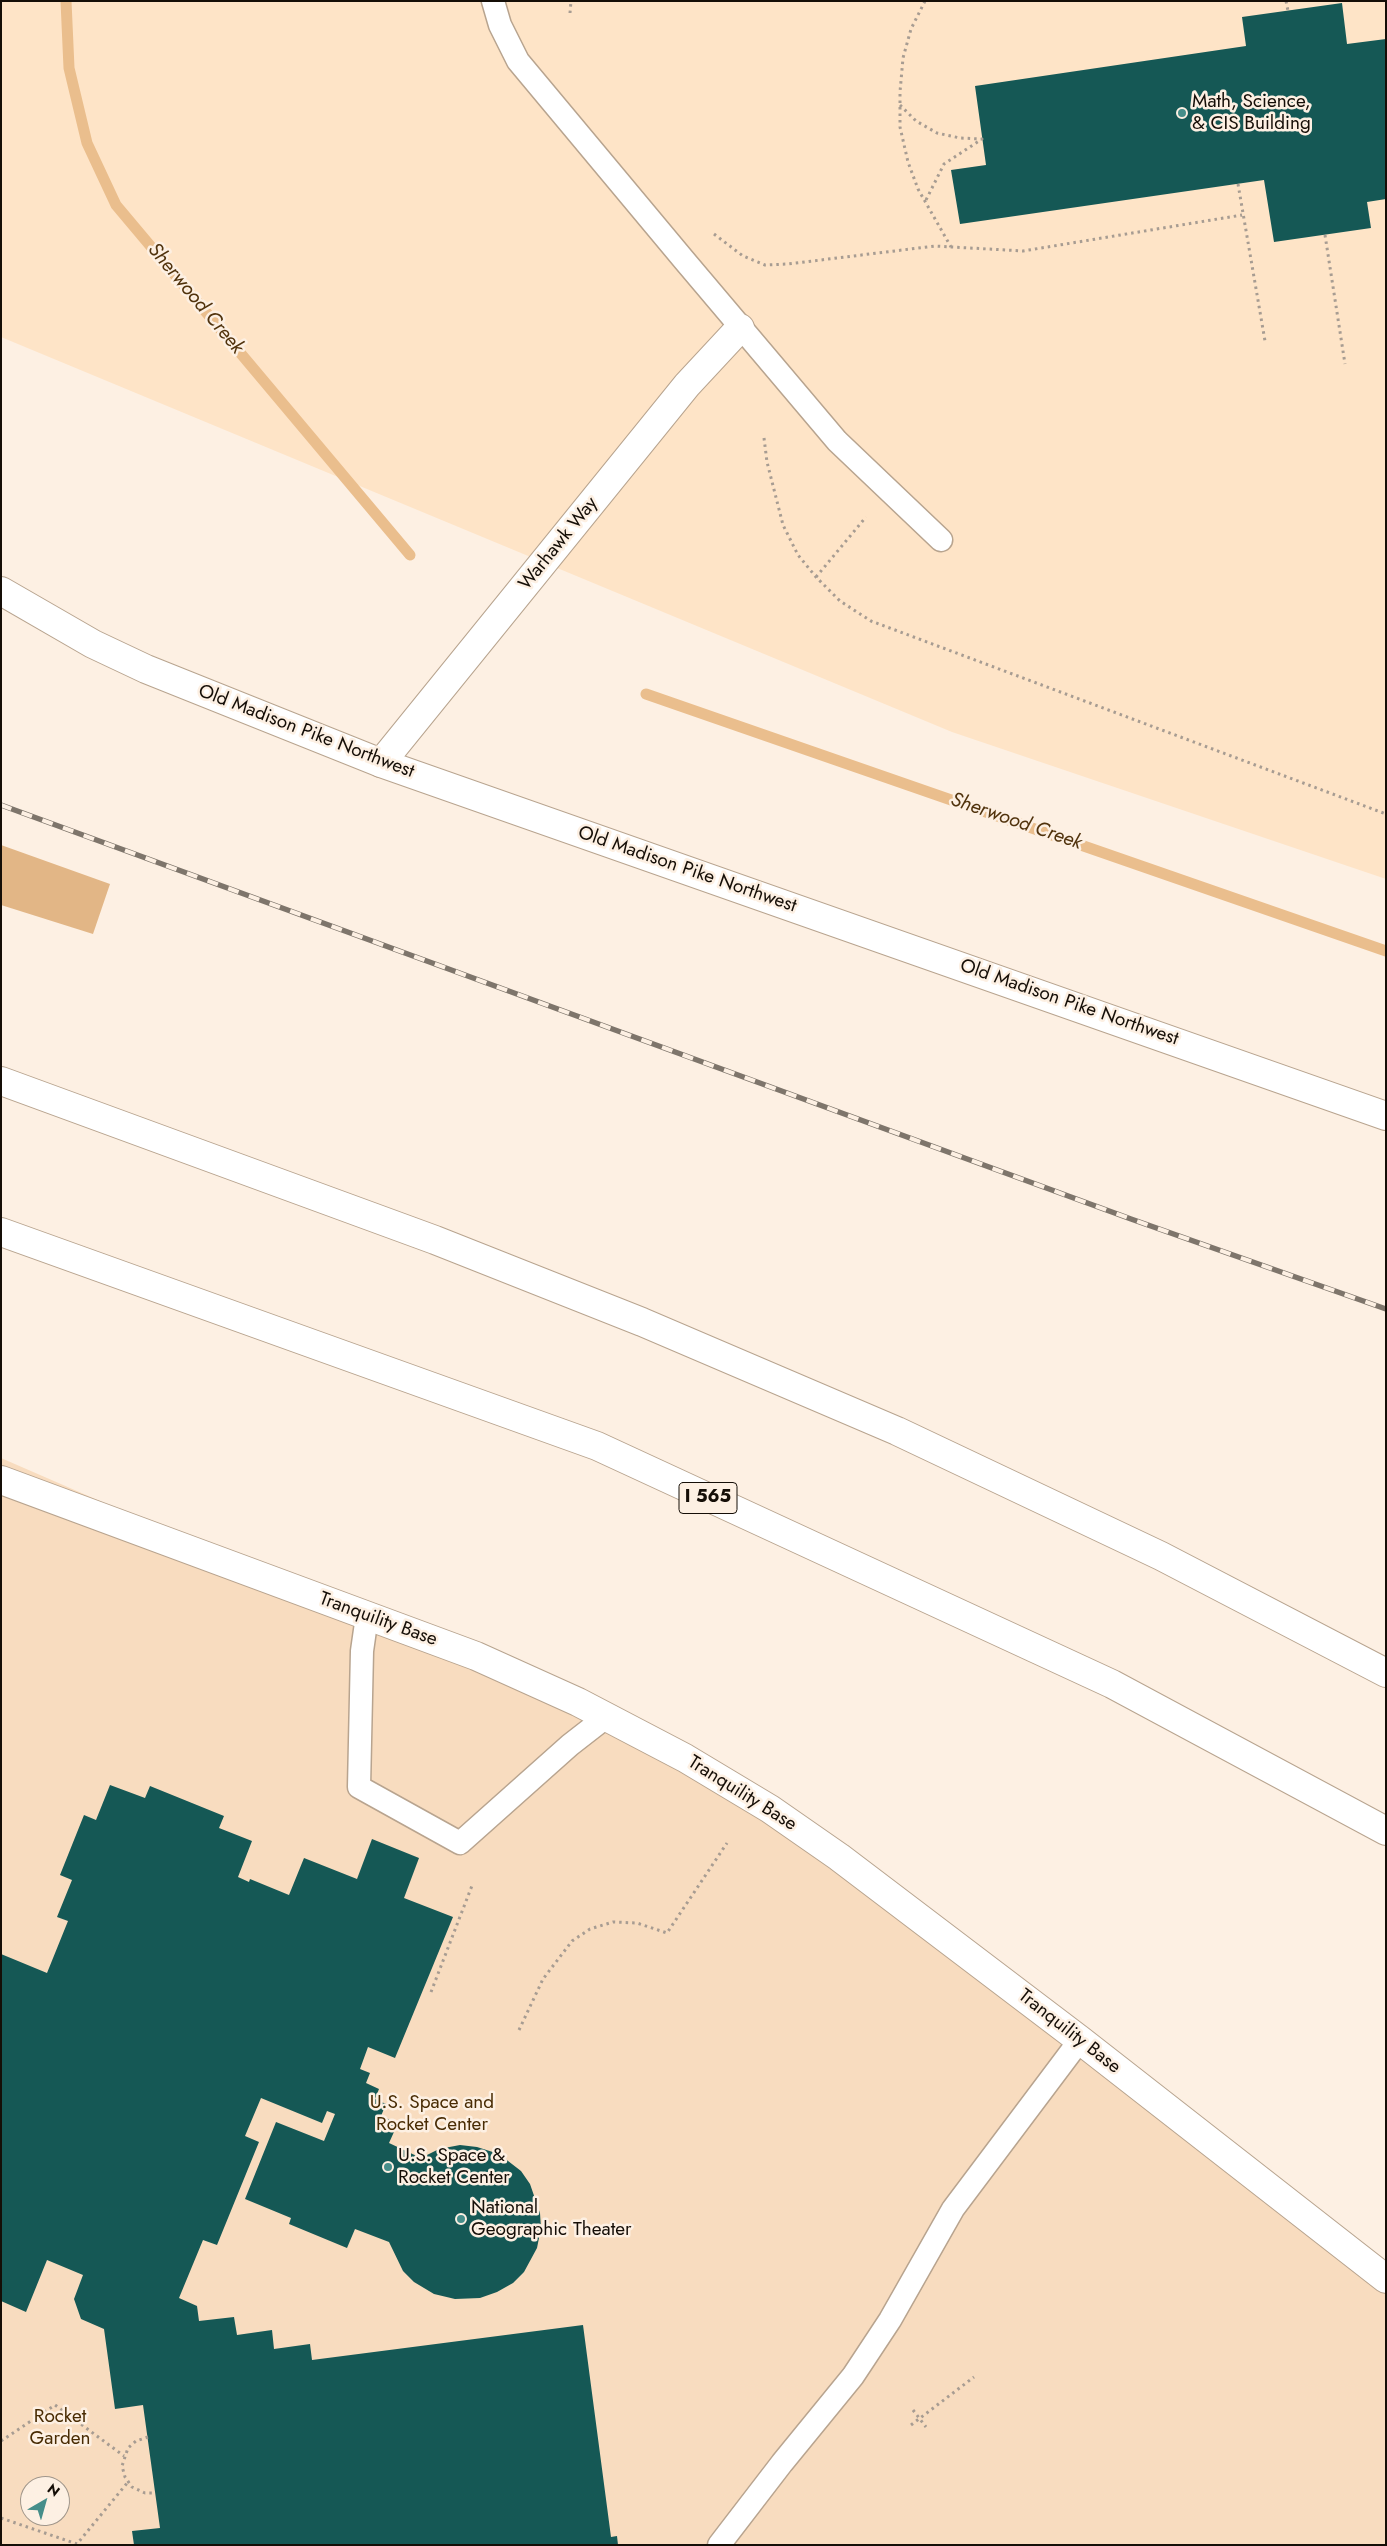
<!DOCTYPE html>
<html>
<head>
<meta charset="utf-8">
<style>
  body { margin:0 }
  #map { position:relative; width:1387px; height:2546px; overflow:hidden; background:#fdf0e3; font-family:Jost,sans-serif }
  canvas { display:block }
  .frame { position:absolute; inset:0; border:2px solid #150e07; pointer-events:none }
  .north { position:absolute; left:20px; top:2476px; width:50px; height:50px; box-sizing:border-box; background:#fdf0e3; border:1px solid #a0968b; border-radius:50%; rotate:38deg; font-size:14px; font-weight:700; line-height:20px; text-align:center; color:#150e07 }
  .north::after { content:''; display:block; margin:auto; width:18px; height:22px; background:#468e8a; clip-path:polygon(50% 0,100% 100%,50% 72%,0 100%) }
</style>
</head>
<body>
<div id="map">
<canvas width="1387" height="2546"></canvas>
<div class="frame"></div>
<div class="north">N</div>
</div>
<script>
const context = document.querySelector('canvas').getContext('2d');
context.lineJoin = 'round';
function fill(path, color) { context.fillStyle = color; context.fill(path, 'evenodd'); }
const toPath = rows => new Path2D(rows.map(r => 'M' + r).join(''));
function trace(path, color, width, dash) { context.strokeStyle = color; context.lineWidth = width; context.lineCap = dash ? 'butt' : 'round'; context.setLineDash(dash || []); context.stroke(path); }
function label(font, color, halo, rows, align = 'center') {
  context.font = font + ' Jost,sans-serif'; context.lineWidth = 5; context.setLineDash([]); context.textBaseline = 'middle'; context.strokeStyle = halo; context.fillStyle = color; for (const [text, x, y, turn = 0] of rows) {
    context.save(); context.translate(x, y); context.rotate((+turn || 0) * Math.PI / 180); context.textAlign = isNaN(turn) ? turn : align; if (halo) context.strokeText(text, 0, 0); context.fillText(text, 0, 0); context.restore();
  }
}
const built = toPath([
  [1,1,1386,1,1386,879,952,732,1,337]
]);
const green = toPath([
  [1,1458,654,1742,1386,2268,1386,2545,1,2545],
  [30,2486,60,2486,60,2516,30,2516]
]);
const forest = toPath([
  [1,845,110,884,93,934,1,905]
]);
const stream = toPath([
  [66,1,69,68,87,143,116,205,410,555],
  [646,694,1386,951]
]);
const building = toPath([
  [1342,3,1347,44,1386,39,1386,199,1367,202,1371,228,1274,242,1264,180,960,224,951,170,986,165,975,86,1246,46,1242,17],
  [110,1785,145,1798,150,1786,224,1816,219,1828,252,1841,238,1877,249,1882,250,1879,289,1895,304,1858,357,1879,372,1839,419,1858,404,1898,453,1917,395,2058,368,2047,360,2069,370,2073,366,2083,379,2089,375,2099,386,2104,381,2116,398,2123,389,2143,421,2158,439,2149,460,2145,477,2147,499,2154,521,2171,530,2184,540,2213,541,2228,537,2248,524,2272,513,2283,497,2292,480,2298,455,2299,434,2294,414,2282,403,2271,389,2242,355,2229,347,2248,289,2224,291,2218,245,2199,276,2122,324,2141,335,2114,327,2111,322,2123,261,2098,245,2136,259,2142,217,2245,203,2240,179,2298,197,2306,199,2321,234,2317,237,2335,272,2330,274,2349,310,2344,312,2360,583,2325,611,2537,617,2536,618,2545,134,2545,132,2531,160,2528,143,2405,115,2409,104,2329,81,2319,74,2299,83,2275,47,2260,26,2312,1,2301,1,1954,47,1973,68,1921,57,1917,72,1880,60,1875,84,1815,96,1820]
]);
const path = toPath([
  [925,1,911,29,903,58,900,92,900,127,908,162,918,189,951,247],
  [1286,1,1288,11],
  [570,13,571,1],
  [900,105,916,121,937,133,960,138,982,139,944,164,925,202],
  [1238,184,1265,341],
  [714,234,743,256,765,265,788,264,935,246,1023,251,1242,215],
  [1325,235,1345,364],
  [764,438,767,462,783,525,798,555,816,577,840,601,871,621,1386,814],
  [816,577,866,517],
  [431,1992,473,1883],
  [519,2030,543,1979,572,1941,590,1929,613,1922,637,1923,667,1933,727,1843],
  [913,2410,926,2427],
  [911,2425,974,2377],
  [148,2437,136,2441,128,2448,122,2466,125,2477,132,2487,145,2493,155,2493],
  [1,2441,55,2405,124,2456],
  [1,2518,77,2544,128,2482]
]);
const lane = toPath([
  [493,1,500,25,518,61,684,260,837,441,941,540],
  [367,1616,362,1651,359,1787,460,1843,570,1745,606,1717],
  [719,2545,782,2463,853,2376,890,2320,953,2209,1080,2040]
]);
const street = toPath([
  [381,763,687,385,740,328],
  [1,1480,476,1656,578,1702,685,1758,770,1809,839,1857,1080,2040,1386,2279]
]);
const secondary = toPath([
  [1,591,93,644,146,669,381,763,1386,1116]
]);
const highway = toPath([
  [1,1081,435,1240,642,1322,897,1431,1161,1556,1386,1673],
  [1,1232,597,1446,1112,1684,1386,1831]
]);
const rail = toPath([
  [1,805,1131,1219,1386,1309]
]);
const markers = [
  [1182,113,5,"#468e8a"],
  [388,2167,5,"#468e8a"],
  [461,2219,5,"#468e8a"]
];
const shields = [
  [708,1498,58]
];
const shieldNames = [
  ["I 565",708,1498]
];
const poiNames = [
  ["Math, Science,",1192,102],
  ["& CIS Building",1192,124],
  ["U.S. Space &",398,2156],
  ["Rocket Center",398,2178],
  ["National",471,2208],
  ["Geographic Theater",471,2230]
];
const streetNames = [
  ["Warhawk Way",559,544,-51],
  ["Old Madison Pike Northwest",306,732,21],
  ["Old Madison Pike Northwest",687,870,19],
  ["Old Madison Pike Northwest",1069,1003,19],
  ["Tranquility Base",378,1620,20],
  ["Tranquility Base",742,1794,32],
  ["Tranquility Base",1069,2032,38]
];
const parkNames = [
  ["U.S. Space and",432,2103],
  ["Rocket Center",432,2125],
  ["Rocket",60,2417],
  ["Garden",60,2439]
];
const waterNames = [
  ["Sherwood Creek",195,299,50],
  ["Sherwood Creek",1016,822,19]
];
fill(built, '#fee4c7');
fill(green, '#f8dcbf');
fill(forest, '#e2b686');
trace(stream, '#eabe8d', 11);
fill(building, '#155855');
trace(lane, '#b8a48f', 25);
trace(street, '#b8a48f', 30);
trace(secondary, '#b8a48f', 30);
trace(highway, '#b8a48f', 30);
trace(path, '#a79c92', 3, [2.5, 4]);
trace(lane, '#fff', 22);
trace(street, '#fff', 28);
trace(secondary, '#fff', 28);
trace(highway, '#fff', 28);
trace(rail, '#7e756b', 5.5);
trace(rail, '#fdf0e3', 4, [11]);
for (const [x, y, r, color] of markers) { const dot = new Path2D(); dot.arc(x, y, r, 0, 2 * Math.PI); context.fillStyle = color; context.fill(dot); trace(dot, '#fdf0e3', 2); }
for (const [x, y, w] of shields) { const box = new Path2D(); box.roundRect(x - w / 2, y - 15.5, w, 31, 4); context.fillStyle = '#fdf0e3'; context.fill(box); trace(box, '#150e07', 1); }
label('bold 18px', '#150e07', null, shieldNames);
label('19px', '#150e07', '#fdf0e3', poiNames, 'left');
label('19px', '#150e07', '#fdf0e3', streetNames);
label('19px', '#492c04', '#fdf0e3', parkNames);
label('italic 20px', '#51330d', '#fdf0e3', waterNames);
</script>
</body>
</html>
